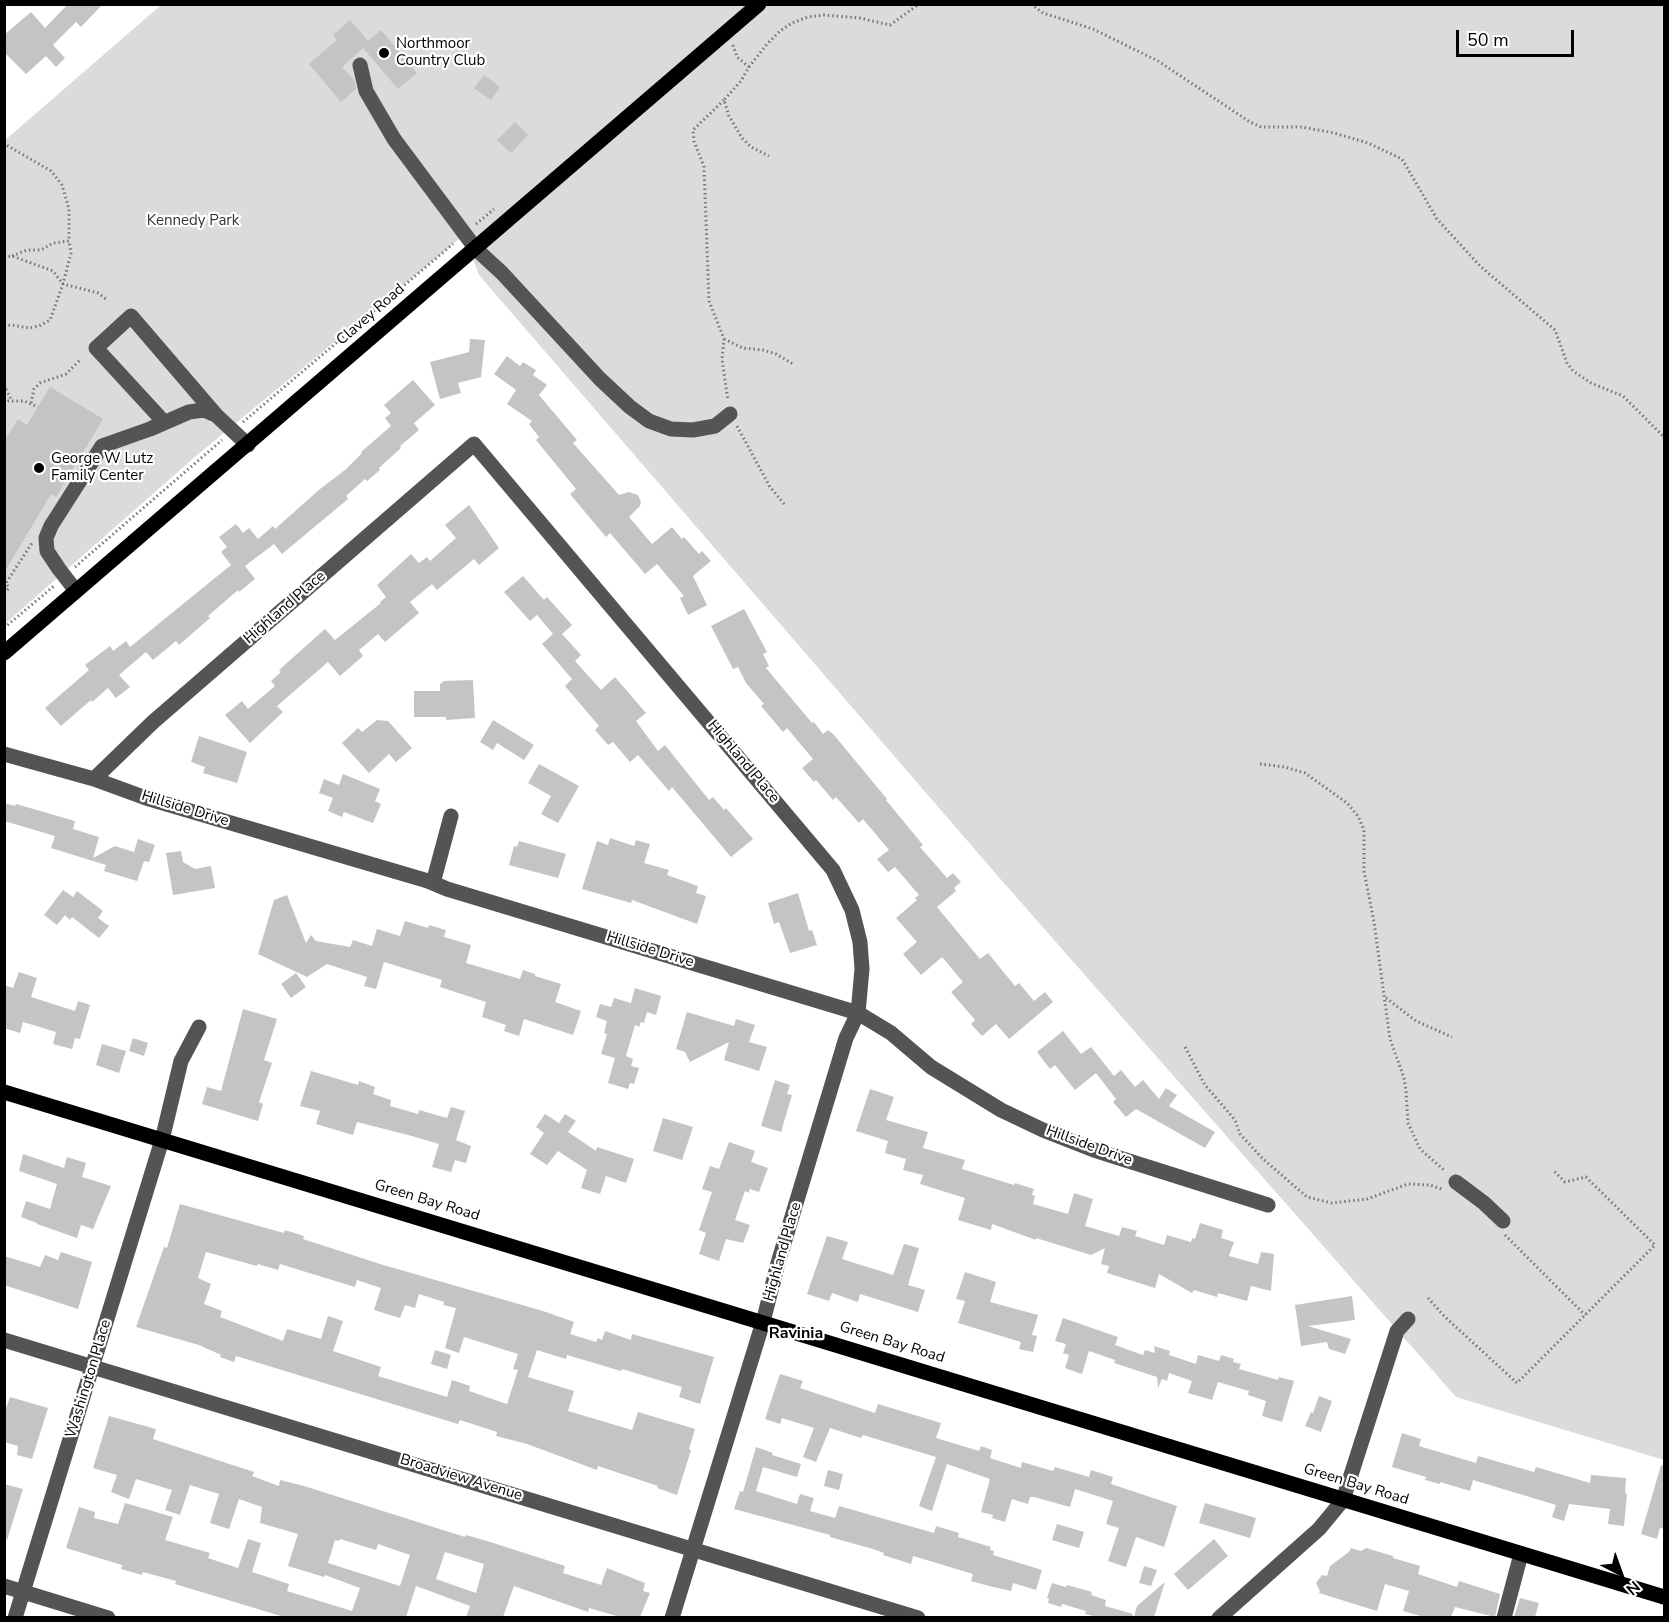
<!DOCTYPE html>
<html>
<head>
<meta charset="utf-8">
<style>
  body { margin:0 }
  #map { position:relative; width:1669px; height:1622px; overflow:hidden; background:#fff; font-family:"Nunito Sans",sans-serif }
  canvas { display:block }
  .frame { position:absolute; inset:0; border:6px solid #000; pointer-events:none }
  .north { position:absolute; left:1591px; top:1544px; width:60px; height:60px; -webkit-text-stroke:4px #fff; paint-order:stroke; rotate:139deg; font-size:16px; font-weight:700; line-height:24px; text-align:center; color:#000 }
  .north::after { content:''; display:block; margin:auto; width:21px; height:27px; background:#000; clip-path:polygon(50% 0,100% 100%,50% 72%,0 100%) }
  .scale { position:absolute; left:1456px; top:30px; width:118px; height:27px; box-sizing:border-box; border:3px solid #000; border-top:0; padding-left:8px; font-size:18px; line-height:21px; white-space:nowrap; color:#000; -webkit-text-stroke:4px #fff; paint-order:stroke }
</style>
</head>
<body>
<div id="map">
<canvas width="1669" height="1622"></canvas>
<div class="frame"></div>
<div class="north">N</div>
<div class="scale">50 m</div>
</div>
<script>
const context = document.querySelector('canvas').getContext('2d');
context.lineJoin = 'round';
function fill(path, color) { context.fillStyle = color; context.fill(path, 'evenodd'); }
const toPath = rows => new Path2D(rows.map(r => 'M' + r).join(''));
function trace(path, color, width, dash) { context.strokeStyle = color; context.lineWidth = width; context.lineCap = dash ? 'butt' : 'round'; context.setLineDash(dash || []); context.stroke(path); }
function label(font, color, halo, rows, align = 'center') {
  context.font = font + ' "Nunito Sans",sans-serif'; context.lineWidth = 4.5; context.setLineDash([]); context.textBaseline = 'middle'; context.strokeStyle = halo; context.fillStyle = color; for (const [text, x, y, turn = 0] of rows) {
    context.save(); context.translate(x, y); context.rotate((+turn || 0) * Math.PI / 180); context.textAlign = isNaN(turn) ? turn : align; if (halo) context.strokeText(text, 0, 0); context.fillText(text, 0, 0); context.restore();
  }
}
const green = toPath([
  [161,5,1664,5,1664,1460,1456,1397,996,874,479,275,464,235,196,456,5,624,4,141]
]);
const building = toPath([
  [68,4,103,4,81,27,76,22,53,45,65,58,56,67,46,56,26,74,4,52,4,35,31,12,45,28],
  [350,20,368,41,381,30,417,73,398,89,363,48,342,67,354,80,356,89,341,102,309,64,337,40,333,35],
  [484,75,500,87,491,100,474,88],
  [515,122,528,135,511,153,497,140],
  [470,339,485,340,481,377,458,383,461,393,440,399,430,362,469,352],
  [507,356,520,366,523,362,536,370,533,375,547,385,539,395,577,440,573,443,619,495,629,492,638,495,641,502,640,506,629,517,652,544,672,527,682,539,684,537,699,554,702,551,711,561,693,576,707,605,688,615,680,598,684,596,657,564,645,574,610,533,606,537,570,494,576,489,536,440,539,437,529,424,532,421,507,404,516,390,494,374],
  [413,380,435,405,414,423,419,430,400,446,401,448,379,468,380,470,367,481,365,479,346,496,348,499,282,554,274,544,245,566,255,579,239,592,238,590,208,616,210,618,179,645,176,641,153,660,146,652,119,675,130,687,116,698,108,688,92,702,91,700,61,726,45,708,89,670,85,665,110,646,113,651,126,641,130,647,231,565,221,552,227,547,219,537,236,524,243,533,249,528,258,539,273,526,275,529,320,489,345,470,362,453,361,452,391,426,385,418,391,413,384,405],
  [50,387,103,419,56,497,51,494,4,573,4,442,18,419,27,425],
  [469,505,499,548,479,565,474,559,437,590,432,584,410,602,419,613,385,642,378,634,359,650,363,656,340,676,328,662,277,706,283,712,250,743,225,715,242,701,248,709,275,686,271,681,281,672,279,670,325,629,335,640,381,603,380,602,386,597,377,585,411,554,419,563,427,557,430,561,456,538,445,525],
  [523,576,544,600,547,597,572,625,562,634,581,655,575,661,601,690,615,677,646,713,636,721,658,751,665,745,709,800,713,797,724,810,726,808,753,839,731,857,672,787,669,791,638,755,630,762,613,742,608,745,595,730,599,726,565,686,572,679,542,644,553,634,537,615,530,621,504,592],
  [744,609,767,652,763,654,769,666,766,668,812,723,814,722,823,734,828,730,834,735,887,799,886,800,923,845,920,847,947,878,953,873,961,882,954,888,956,891,937,907,980,959,988,953,1015,986,1019,983,1034,1001,1045,992,1053,1002,1009,1039,996,1024,982,1036,971,1024,975,1020,951,992,963,982,942,957,921,975,903,954,917,942,896,918,917,900,915,898,919,895,895,867,888,872,877,859,889,850,863,819,859,823,836,797,833,800,816,780,814,782,802,768,813,759,787,728,783,732,761,706,764,704,746,683,738,667,733,669,711,626],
  [473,680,475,718,446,720,446,717,414,717,414,691,440,691,440,684,444,681],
  [377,720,388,721,412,748,396,762,389,754,369,773,342,743,358,728,362,732],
  [493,720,534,745,524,760,497,743,493,750,480,742],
  [199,736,247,752,237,783,203,773,205,767,191,762],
  [539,764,579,786,558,823,541,814,551,796,528,783],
  [343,774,380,789,375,801,381,804,373,823,344,812,342,817,328,811,333,798,319,793,324,779,339,785],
  [4,803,15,806,16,804,75,821,73,829,99,837,93,858,115,846,134,852,138,839,155,845,149,862,144,861,137,881,104,871,106,865,51,848,55,836,4,821],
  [610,838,634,846,636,840,650,844,644,863,669,870,667,875,698,886,696,893,706,896,697,924,632,900,631,903,582,889,597,841,608,845],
  [519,841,566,854,558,878,509,865,514,846,517,847],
  [181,851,183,862,195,869,211,866,215,888,173,895,166,853],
  [63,890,73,897,77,891,103,911,98,918,109,926,99,938,72,917,70,920,65,915,57,925,44,915],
  [798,893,809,931,812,930,817,945,790,953,779,922,774,924,768,903],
  [287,895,306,943,311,935,316,941,350,947,353,940,372,946,377,929,400,936,405,921,428,928,429,925,446,930,444,937,471,945,466,963,520,979,523,970,535,974,535,976,561,984,555,1002,581,1011,573,1035,524,1019,519,1036,504,1031,506,1025,482,1017,486,1002,440,987,442,980,384,962,376,989,364,986,367,977,327,964,307,977,258,954,274,900],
  [19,972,37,978,31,997,75,1011,78,1001,90,1005,80,1039,75,1038,72,1049,53,1044,56,1032,23,1022,20,1033,4,1028,4,985,13,988],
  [296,973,306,987,291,998,281,984],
  [635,988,661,996,656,1015,647,1012,644,1023,641,1022,639,1027,635,1025,626,1056,633,1059,631,1066,639,1068,634,1084,630,1083,628,1089,608,1083,615,1058,601,1054,607,1034,604,1033,607,1021,596,1017,600,1004,611,1007,614,998,631,1003],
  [243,1009,277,1019,264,1060,272,1063,259,1102,263,1104,258,1121,202,1104,207,1087,221,1091],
  [687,1012,734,1026,736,1019,755,1025,749,1042,767,1047,759,1071,724,1060,729,1042,690,1062,685,1052,676,1049],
  [1063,1031,1081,1054,1091,1047,1114,1076,1121,1070,1135,1087,1143,1080,1159,1099,1166,1088,1177,1095,1169,1106,1215,1132,1205,1148,1136,1109,1126,1117,1113,1102,1116,1099,1096,1073,1075,1090,1055,1065,1050,1069,1037,1052],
  [133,1038,148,1043,144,1056,129,1051],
  [102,1044,126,1051,119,1073,96,1065],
  [311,1071,358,1085,359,1081,375,1087,373,1094,391,1100,390,1106,418,1114,419,1110,447,1118,451,1107,465,1111,456,1140,471,1146,466,1163,455,1160,451,1172,432,1167,439,1144,412,1136,357,1122,353,1135,316,1124,320,1111,300,1106],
  [775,1080,790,1085,787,1094,792,1095,781,1132,761,1126],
  [870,1089,894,1097,886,1120,928,1132,923,1148,965,1160,962,1169,1014,1185,1015,1183,1034,1189,1032,1195,1035,1196,1033,1204,1068,1214,1074,1193,1093,1199,1085,1226,1119,1236,1122,1227,1137,1231,1135,1236,1164,1245,1167,1235,1191,1242,1192,1238,1195,1239,1200,1223,1223,1230,1221,1238,1234,1242,1229,1256,1258,1264,1261,1252,1274,1254,1271,1291,1251,1286,1247,1301,1218,1293,1217,1297,1194,1290,1192,1293,1159,1274,1155,1288,1107,1273,1109,1266,1101,1264,1105,1248,1091,1255,1036,1238,1036,1240,992,1224,991,1230,958,1220,965,1198,920,1184,923,1175,903,1170,906,1159,885,1153,888,1141,856,1131],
  [545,1114,559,1123,565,1114,576,1121,568,1132,596,1151,597,1147,634,1159,626,1183,606,1176,600,1194,581,1188,587,1170,558,1151,547,1165,530,1154,544,1133,536,1127],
  [663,1118,693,1127,682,1160,653,1151],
  [729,1142,755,1151,751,1162,768,1168,759,1192,750,1189,749,1193,745,1191,735,1220,750,1225,743,1243,726,1239,719,1261,699,1254,706,1233,699,1230,712,1192,702,1189,710,1166,719,1169],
  [23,1154,64,1168,67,1157,86,1163,82,1177,111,1186,93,1229,81,1225,77,1238,37,1224,37,1223,21,1217,26,1201,50,1209,57,1184,19,1171],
  [180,1204,284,1233,285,1230,304,1236,303,1239,380,1264,543,1311,574,1322,570,1334,596,1342,598,1338,602,1340,605,1331,631,1340,632,1334,714,1357,700,1404,679,1397,682,1387,622,1369,621,1371,567,1355,566,1359,537,1350,528,1377,574,1391,568,1411,632,1430,638,1412,695,1429,689,1449,691,1450,677,1495,657,1488,658,1486,598,1466,597,1470,527,1444,496,1436,497,1432,460,1420,458,1424,236,1356,234,1362,220,1357,221,1355,199,1345,136,1327,164,1247,167,1248],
  [206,1252,257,1266,258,1264,278,1270,280,1264,355,1287,357,1280,381,1288,374,1310,400,1318,405,1305,415,1308,419,1294,444,1302,443,1305,456,1308,445,1348,459,1353,464,1337,518,1354,513,1369,518,1370,507,1404,469,1391,470,1386,452,1380,447,1397,378,1376,381,1367,333,1351,343,1321,328,1316,321,1339,287,1329,283,1341,220,1317,222,1311,204,1304,211,1284,198,1278],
  [827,1236,848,1242,842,1259,893,1275,904,1244,919,1248,908,1285,925,1290,918,1312,860,1294,858,1302,832,1293,829,1301,807,1294],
  [61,1252,92,1262,78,1309,4,1285,4,1256,40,1267,45,1255,58,1260],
  [965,1272,996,1282,990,1302,1038,1315,1032,1335,1037,1336,1033,1352,1019,1349,1021,1342,958,1323,965,1301,956,1299],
  [1352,1296,1355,1320,1308,1326,1351,1339,1345,1354,1329,1349,1327,1342,1301,1346,1295,1305],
  [1063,1318,1118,1337,1115,1345,1143,1355,1145,1350,1155,1353,1154,1346,1170,1351,1169,1355,1196,1364,1198,1355,1219,1361,1221,1355,1234,1359,1233,1362,1241,1364,1239,1369,1278,1380,1279,1377,1294,1381,1282,1422,1262,1416,1266,1401,1248,1395,1249,1391,1218,1382,1212,1400,1188,1393,1192,1381,1169,1373,1167,1381,1162,1379,1158,1388,1157,1377,1114,1363,1115,1360,1089,1351,1082,1374,1065,1368,1069,1355,1063,1353,1066,1344,1055,1341],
  [435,1350,451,1355,447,1369,431,1364],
  [780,1374,803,1381,800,1388,875,1413,878,1404,941,1423,936,1438,979,1451,981,1446,992,1450,990,1458,1021,1468,1022,1462,1053,1471,1055,1467,1089,1477,1091,1470,1113,1477,1111,1484,1177,1506,1164,1547,1136,1537,1126,1567,1108,1561,1119,1528,1106,1524,1113,1501,1075,1489,1070,1507,1034,1497,1030,1497,1028,1504,1012,1499,1005,1522,992,1518,993,1515,981,1512,990,1479,947,1464,932,1511,919,1506,936,1457,863,1435,861,1438,830,1428,816,1462,803,1457,814,1428,782,1418,780,1424,765,1419],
  [1319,1396,1332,1401,1321,1432,1305,1426,1311,1412,1313,1413],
  [10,1397,48,1408,32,1459,17,1455,18,1446,4,1442,4,1414],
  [109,1416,156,1429,153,1439,254,1472,252,1476,279,1486,280,1480,304,1486,465,1537,466,1535,487,1541,565,1566,563,1573,601,1585,607,1568,645,1583,643,1591,650,1593,640,1617,620,1617,589,1608,588,1612,514,1586,503,1617,466,1617,470,1606,416,1586,406,1617,284,1617,175,1584,176,1581,143,1572,142,1575,121,1569,122,1565,66,1548,79,1507,95,1512,94,1518,118,1524,125,1503,173,1517,165,1540,210,1553,208,1558,238,1568,248,1539,261,1543,252,1572,289,1584,287,1591,352,1611,360,1588,325,1575,324,1577,288,1566,298,1534,260,1523,262,1507,239,1499,229,1529,210,1523,219,1494,190,1485,180,1515,165,1510,172,1490,136,1479,129,1499,111,1492,117,1475,93,1468],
  [340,1539,376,1550,378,1544,410,1555,400,1586,328,1563,335,1540,339,1541],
  [445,1552,484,1564,476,1593,436,1579],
  [1402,1433,1421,1439,1419,1446,1476,1463,1478,1456,1534,1472,1536,1467,1590,1483,1591,1475,1626,1478,1625,1493,1627,1494,1624,1526,1608,1524,1610,1509,1569,1504,1564,1521,1552,1517,1556,1505,1473,1480,1470,1491,1440,1482,1440,1484,1425,1480,1426,1477,1392,1467],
  [756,1447,773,1453,772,1455,801,1464,797,1477,763,1467,756,1491,797,1504,800,1494,814,1498,810,1511,835,1518,839,1506,934,1533,936,1526,959,1533,958,1537,991,1547,990,1550,994,1551,993,1555,1042,1570,1036,1590,1013,1583,1011,1591,989,1586,971,1581,973,1574,913,1556,911,1564,883,1555,884,1553,873,1549,830,1537,830,1535,734,1509,740,1491,743,1492],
  [1661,1465,1665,1466,1665,1529,1660,1528,1657,1539,1641,1534],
  [828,1470,843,1474,839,1490,824,1486],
  [4,1484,23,1489,7,1540,4,1539],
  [1205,1503,1256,1518,1250,1538,1199,1523],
  [1057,1524,1084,1532,1079,1548,1052,1540],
  [1214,1539,1228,1556,1188,1590,1174,1574],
  [1351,1548,1361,1551,1366,1548,1393,1556,1393,1558,1420,1566,1418,1574,1457,1587,1459,1581,1500,1594,1495,1617,1455,1607,1451,1617,1424,1617,1403,1611,1409,1591,1385,1584,1377,1611,1319,1593,1320,1591,1316,1583,1322,1575,1327,1576,1330,1566,1349,1552],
  [1144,1566,1157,1570,1151,1586,1139,1583],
  [1165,1582,1154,1617,1134,1617,1137,1606],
  [1052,1583,1066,1587,1067,1585,1092,1592,1091,1595,1106,1600,1105,1606,1133,1614,1132,1617,1097,1617,1085,1614,1086,1611,1062,1604,1061,1607,1048,1603,1049,1599,1047,1598],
  [1520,1598,1539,1603,1535,1617,1514,1617]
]);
const path = toPath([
  [1031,4,1043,13,1093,29,1158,61,1250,122,1261,127,1302,127,1334,133,1368,143,1402,159,1437,219,1480,266,1555,330,1567,363,1573,371,1591,383,1623,396,1664,437],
  [733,45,737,57,749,67,741,81,724,100,729,116,742,138,751,147,769,156],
  [749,67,767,44,780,31,792,23,808,17,824,15,860,18,890,25,919,4],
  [724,100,693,130,694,141,704,167,709,301,724,339,722,359,728,401],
  [4,142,8,146,51,171,62,185,69,209,69,241],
  [476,224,494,209],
  [12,256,27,250,41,250,53,243,69,241,71,253,63,284],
  [4,257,12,256,53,271,63,284],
  [4,326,11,325,29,328,39,326,50,320,63,284,98,293,106,299],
  [724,339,743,348,763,350,776,354,793,364],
  [4,385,12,401],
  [31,403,34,389,40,383,66,374,81,359],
  [4,404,8,401,24,401,38,407],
  [243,422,453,244],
  [737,426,770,487,785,505],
  [75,567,222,440],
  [4,593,9,588,6,583,32,543],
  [4,628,54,586],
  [1260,764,1285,767,1305,773,1347,803,1358,816,1364,830,1364,871,1374,922,1390,1039,1404,1078,1406,1091,1408,1123,1420,1149,1445,1171],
  [1386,998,1416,1021,1452,1037],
  [1185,1047,1205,1085,1235,1120,1240,1134,1262,1158,1307,1197,1332,1203,1367,1199,1408,1184,1430,1185,1444,1190],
  [1505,1235,1585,1315],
  [1428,1298,1444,1316,1517,1383,1655,1245,1586,1177,1565,1182,1553,1170]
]);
const minor = toPath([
  [360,65,366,91,394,139,476,249,502,273,600,379,630,407,649,421,671,429,693,430,715,426,730,414],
  [164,422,96,348,131,316,216,415,248,445],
  [76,591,59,569,47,551,46,538,51,526,102,446,150,429,189,412,204,410,216,415],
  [4,754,94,779,146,798,428,881,447,889,858,1013,891,1033,931,1067,1001,1110,1043,1130,1094,1150,1268,1205],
  [94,779,153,722,474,444,833,870,852,910,860,942,862,969,858,1013,846,1038,778,1263,763,1322,672,1618],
  [433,883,451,816],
  [1456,1182,1484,1203,1503,1221],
  [4,1340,918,1618],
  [4,1586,108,1618],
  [15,1618,162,1140,181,1061,199,1027],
  [1219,1618,1319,1529,1343,1500,1397,1331,1408,1319],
  [1504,1618,1521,1554]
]);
const major = toPath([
  [4,653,759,4],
  [4,1092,1664,1597]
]);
const markers = [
  [384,53,6,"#000"],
  [39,468,6,"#000"]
];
const poiNames = [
  ["Northmoor",396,44],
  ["Country Club",396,61],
  ["George W Lutz",51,459],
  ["Family Center",51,476]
];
const parkNames = [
  ["Kennedy Park",193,221]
];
const streetNames = [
  ["Clavey Road",371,315,-41],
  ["Highland Place",285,608,-41],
  ["Highland Place",743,762,50],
  ["Hillside Drive",185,809,17],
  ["Hillside Drive",650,950,17],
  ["Hillside Drive",1089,1146,20],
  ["Green Bay Road",427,1201,17],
  ["Highland Place",783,1252,-74],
  ["Green Bay Road",892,1343,17],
  ["Washington Place",89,1379,-73],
  ["Broadview Avenue",461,1478,17],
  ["Green Bay Road",1356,1485,17]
];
const neighbourhoodNames = [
  ["Ravinia",796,1334]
];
fill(green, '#dbdbdb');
fill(building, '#c4c4c4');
trace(path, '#767676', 3, [1.5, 3]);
trace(minor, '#545454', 15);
trace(major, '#000', 15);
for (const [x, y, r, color] of markers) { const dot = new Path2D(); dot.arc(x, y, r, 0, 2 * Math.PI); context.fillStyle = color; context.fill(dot); trace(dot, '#fff', 2); }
label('15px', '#000', '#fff', poiNames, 'left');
label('15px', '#323232', '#fff', parkNames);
label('15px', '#000', '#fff', streetNames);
label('bold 16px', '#000', '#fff', neighbourhoodNames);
</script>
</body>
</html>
